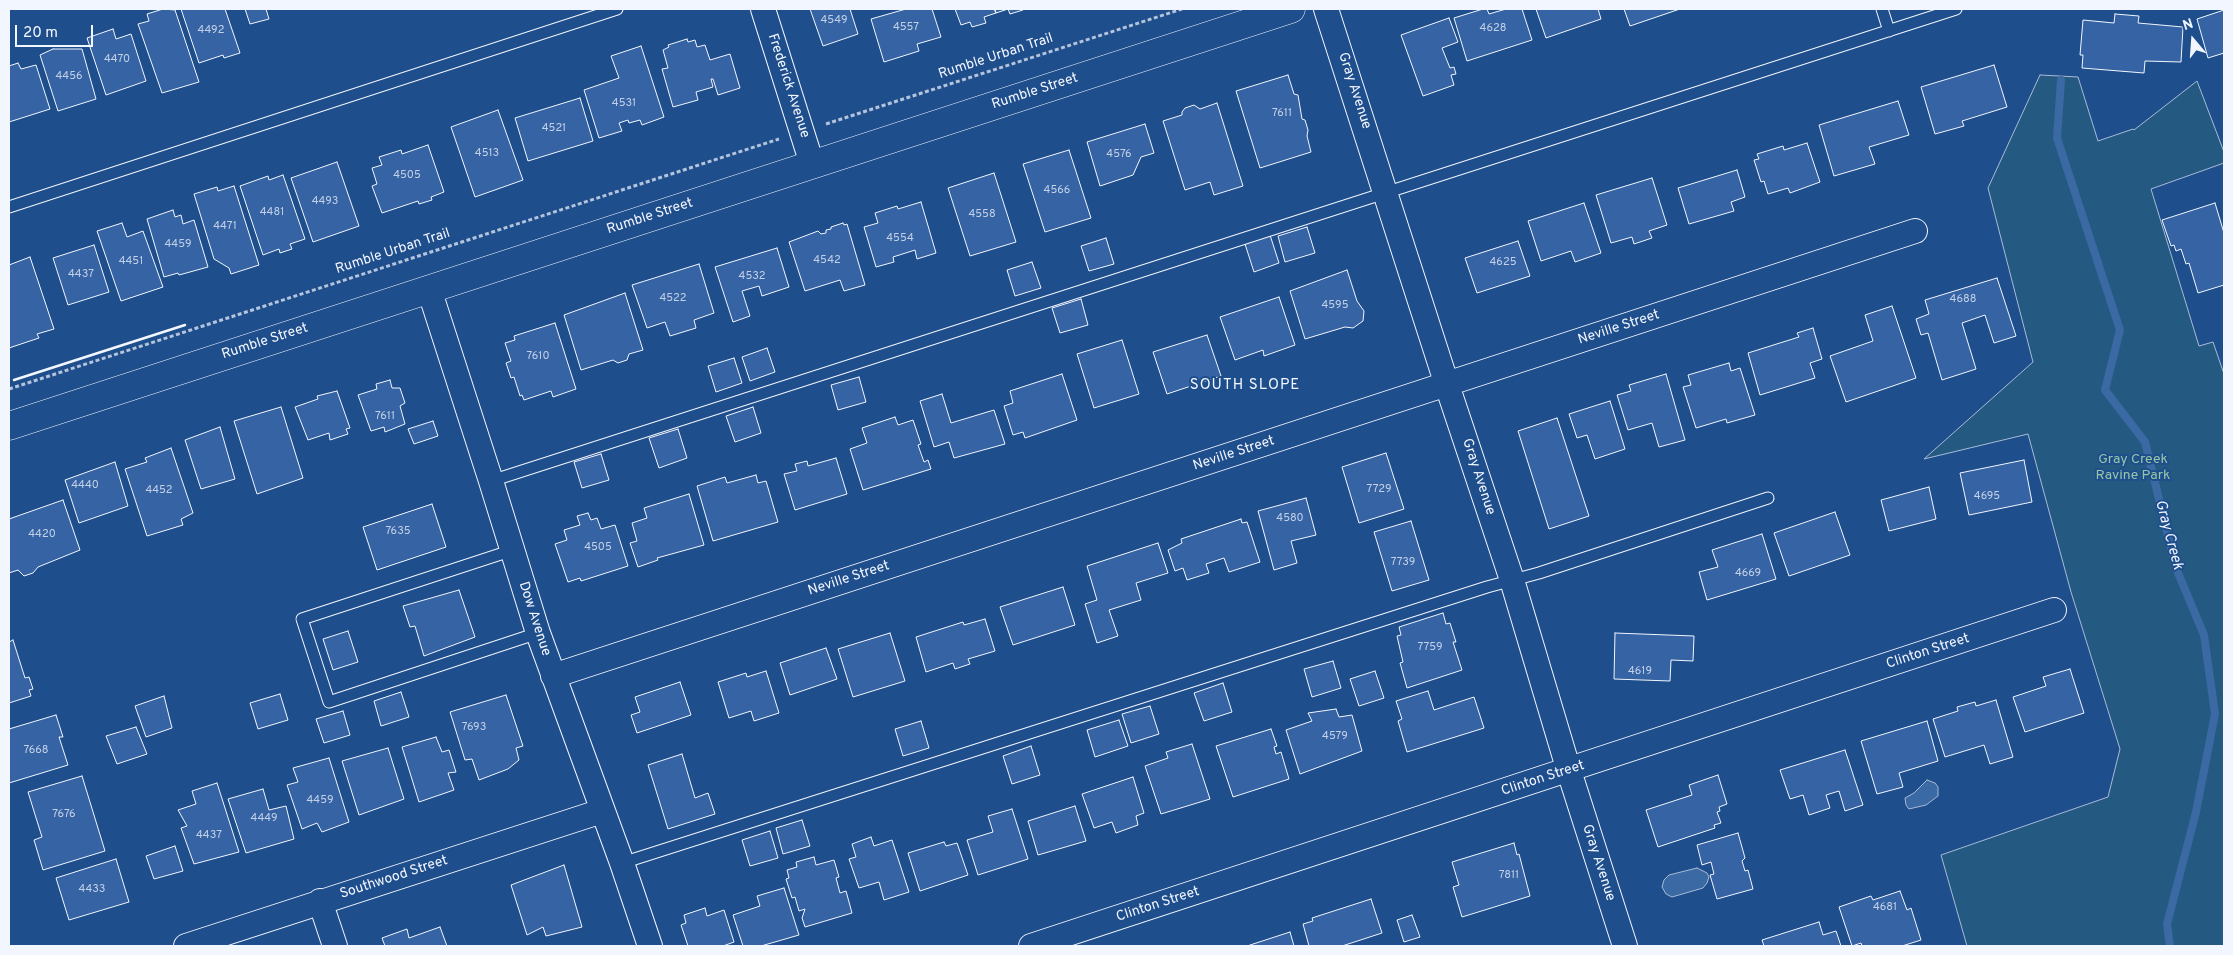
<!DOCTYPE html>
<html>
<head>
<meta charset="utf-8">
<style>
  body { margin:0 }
  #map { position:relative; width:2233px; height:955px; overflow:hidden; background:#1f4e8c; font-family:Overpass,sans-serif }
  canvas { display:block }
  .frame { position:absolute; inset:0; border:10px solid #f2f6ff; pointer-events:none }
  .north { position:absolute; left:2168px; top:15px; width:50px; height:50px; -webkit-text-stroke:4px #1f4e8c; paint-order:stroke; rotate:342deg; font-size:14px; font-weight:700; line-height:20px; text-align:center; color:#f2f6ff }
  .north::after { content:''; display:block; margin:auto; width:18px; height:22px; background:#f2f6ff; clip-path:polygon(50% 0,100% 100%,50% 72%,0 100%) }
  .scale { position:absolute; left:15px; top:25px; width:78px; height:22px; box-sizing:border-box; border:2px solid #f2f6ff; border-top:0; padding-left:6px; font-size:15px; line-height:18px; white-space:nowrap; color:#f2f6ff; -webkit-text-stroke:4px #1f4e8c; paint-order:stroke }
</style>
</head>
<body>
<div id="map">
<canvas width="2233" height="955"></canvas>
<div class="frame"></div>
<div class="north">N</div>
<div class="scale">20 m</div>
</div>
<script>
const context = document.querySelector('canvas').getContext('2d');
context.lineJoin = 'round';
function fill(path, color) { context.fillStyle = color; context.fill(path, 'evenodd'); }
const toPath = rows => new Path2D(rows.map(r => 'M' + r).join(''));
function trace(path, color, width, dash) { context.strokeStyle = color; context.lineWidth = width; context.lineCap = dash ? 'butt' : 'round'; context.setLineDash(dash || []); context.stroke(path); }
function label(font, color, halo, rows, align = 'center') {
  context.font = font + ' Overpass,sans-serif'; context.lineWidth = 4; context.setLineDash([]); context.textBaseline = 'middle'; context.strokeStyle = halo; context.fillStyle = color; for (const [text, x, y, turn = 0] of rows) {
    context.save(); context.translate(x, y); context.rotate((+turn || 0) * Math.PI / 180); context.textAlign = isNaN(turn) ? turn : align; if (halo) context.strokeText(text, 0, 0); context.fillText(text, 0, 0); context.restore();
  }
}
const green = toPath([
  [2040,75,2078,77,2098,141,2133,129,2134,130,2197,81,2224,152,2224,163,2151,189,2199,346,2213,342,2224,374,2224,946,1967,946,1941,855,2108,797,2120,749,2071,592,2028,434,1924,459,2033,362,1988,188,2040,75]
]);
const water = toPath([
  [1927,780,1935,783,1938,787,1938,796,1926,805,1909,809,1906,805,1905,798,1914,793,1927,780],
  [1697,868,1707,873,1709,877,1707,883,1703,888,1672,897,1666,894,1662,887,1664,880,1669,875,1697,868]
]);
const stream = toPath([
  [2061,80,2057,138,2120,330,2105,390,2145,442,2176,568,2204,635,2215,714,2196,812,2167,924,2170,946]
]);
const building = toPath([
  [163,9,175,10,199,82,162,93,138,24,149,21,147,14,163,9],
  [181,9,225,9,240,53,224,58,223,55,199,63,181,9],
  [245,9,266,9,269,19,250,24,245,9],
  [810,9,850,9,858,34,823,46,810,9],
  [906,9,932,9,941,37,917,44,919,51,884,62,871,19,906,9],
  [955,9,994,9,996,13,984,17,986,23,972,27,970,22,961,25,955,9],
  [995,9,1023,9,1023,10,1010,14,1008,9,996,13,995,9],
  [1483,9,1487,9,1489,14,1506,9,1522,9,1532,40,1467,61,1454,18,1483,9],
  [1536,9,1598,9,1601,19,1546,38,1536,9],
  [1624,9,1680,9,1630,26,1624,9],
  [2224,10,2224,53,2208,58,2197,19,2224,10],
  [2115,14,2139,16,2138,23,2183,27,2181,62,2145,61,2144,73,2082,68,2083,55,2080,55,2083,20,2114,23,2115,14],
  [1449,18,1458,42,1442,48,1450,68,1454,67,1456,74,1451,75,1454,85,1423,96,1401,35,1449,18],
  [113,29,116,39,131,34,146,81,106,95,87,38,113,29],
  [687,39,688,42,695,40,697,47,705,45,710,60,730,54,740,88,718,95,713,79,711,79,713,87,696,92,698,100,673,107,662,69,668,68,663,50,669,47,668,45,687,39],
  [641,46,664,117,642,125,640,120,629,123,628,120,619,123,622,131,599,138,584,90,619,78,611,56,641,46],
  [53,49,82,49,96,99,58,111,40,55,53,49],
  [18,63,21,69,36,65,50,109,9,122,9,66,18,63],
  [1994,65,2007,107,1962,121,1964,126,1935,134,1921,87,1994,65],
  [1288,75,1294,94,1298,95,1302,119,1305,120,1308,130,1307,136,1311,152,1260,168,1236,91,1288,75],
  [580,98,593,141,528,161,515,118,580,98],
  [1898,101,1909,135,1869,147,1875,164,1834,176,1819,125,1898,101],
  [1217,103,1243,186,1214,195,1210,182,1185,190,1163,121,1182,115,1182,112,1185,108,1194,105,1200,109,1217,103],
  [498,110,523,180,475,197,451,127,498,110],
  [1145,124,1154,153,1141,157,1133,175,1100,186,1087,142,1145,124],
  [1807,143,1820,182,1790,193,1788,188,1768,194,1764,181,1761,182,1754,160,1759,159,1757,154,1783,146,1784,150,1807,143],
  [428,145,444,192,431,197,432,200,419,204,418,201,382,213,372,186,377,184,372,168,382,165,379,157,401,150,402,154,428,145],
  [1069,150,1091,218,1045,232,1023,164,1069,150],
  [337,162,359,226,313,242,291,178,337,162],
  [1737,170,1745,197,1731,202,1734,211,1689,224,1678,188,1737,170],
  [994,173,1016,242,970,256,948,188,994,173],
  [283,175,305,239,290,244,292,249,280,253,279,249,263,255,240,186,268,176,269,180,283,175],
  [1652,178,1667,225,1649,231,1652,238,1634,244,1632,237,1611,243,1596,195,1652,178],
  [234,186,259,265,231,274,229,268,214,259,194,194,217,187,218,191,234,186],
  [921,202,936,253,917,259,915,250,893,257,894,262,876,267,864,227,878,223,875,213,897,206,898,209,921,202],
  [1584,203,1601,253,1575,262,1571,251,1541,261,1528,221,1584,203],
  [2215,203,2224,233,2224,285,2198,293,2189,263,2186,264,2181,249,2176,251,2174,245,2171,246,2162,220,2215,203],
  [173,210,175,217,181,215,183,224,194,220,208,267,179,275,178,273,164,277,147,219,173,210],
  [122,223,127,237,143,231,163,287,121,301,97,231,122,223],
  [843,223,844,225,847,224,865,285,844,291,840,280,805,291,789,242,818,231,821,234,826,233,826,230,831,229,831,227,843,223],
  [1307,227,1315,253,1285,262,1278,236,1307,227],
  [1270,235,1279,263,1254,272,1245,244,1270,235],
  [1106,238,1114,264,1089,271,1081,246,1106,238],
  [1518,241,1530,276,1477,293,1465,258,1518,241],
  [94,245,109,292,68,305,53,258,94,245],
  [777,248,789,287,762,296,759,286,742,291,750,316,733,322,715,267,777,248],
  [30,257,54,329,37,334,39,338,9,348,9,265,30,257],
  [1032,262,1041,288,1015,296,1007,270,1032,262],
  [699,264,714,313,694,320,696,328,670,336,665,322,647,328,632,285,699,264],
  [1347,270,1357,301,1364,311,1363,321,1353,328,1345,327,1305,339,1290,291,1347,270],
  [1997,278,2016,336,1994,343,1985,315,1962,323,1976,369,1942,380,1928,333,1921,335,1916,319,1929,314,1925,300,1997,278],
  [625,293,643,350,629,354,627,360,618,363,613,360,581,370,564,315,625,293],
  [1279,297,1295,345,1264,356,1263,350,1235,360,1220,317,1279,297],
  [1081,299,1088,325,1060,333,1052,308,1081,299],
  [1892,306,1916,378,1846,402,1830,356,1873,341,1865,315,1892,306],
  [555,323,576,389,553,397,551,391,524,400,522,395,520,396,514,377,511,378,506,363,511,361,505,343,515,340,514,336,555,323],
  [1813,328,1822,359,1810,363,1815,378,1760,395,1748,353,1799,337,1797,333,1813,328],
  [1207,335,1221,376,1167,394,1153,352,1207,335],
  [1122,340,1139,394,1094,408,1077,354,1122,340],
  [767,348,775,372,750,381,742,357,767,348],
  [734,358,742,383,716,392,708,366,734,358],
  [1729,363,1731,371,1740,368,1755,415,1727,423,1726,419,1696,428,1683,387,1691,385,1688,375,1729,363],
  [1062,374,1077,420,1025,438,1023,432,1013,435,1004,406,1013,403,1010,391,1062,374],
  [1666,374,1685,440,1659,447,1652,423,1628,430,1617,395,1631,391,1629,385,1666,374],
  [859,377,866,402,838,410,831,385,859,377],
  [390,380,392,388,400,388,405,403,400,406,405,424,385,432,384,427,371,431,358,395,377,389,376,384,390,380],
  [337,391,350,428,346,429,348,434,330,440,329,433,308,440,295,407,318,399,317,396,337,391],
  [942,394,951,423,994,410,1005,444,954,458,949,442,934,447,920,401,942,394],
  [1610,401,1625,449,1595,459,1587,435,1577,438,1569,414,1610,401],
  [281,407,303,478,257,494,234,421,281,407],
  [753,407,761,433,735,442,726,416,753,407],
  [895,417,898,425,913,420,921,444,918,445,924,462,928,460,931,469,863,490,850,449,867,443,862,428,895,417],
  [1557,418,1589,516,1549,529,1518,431,1557,418],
  [433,421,438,436,414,444,408,429,433,421],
  [220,427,235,479,201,489,185,440,220,427],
  [678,429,687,458,659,468,649,438,678,429],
  [171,448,193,513,181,519,183,525,147,536,125,469,147,462,145,458,171,448],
  [1386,453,1404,509,1359,523,1342,467,1386,453],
  [601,454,609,480,582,488,574,462,601,454],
  [836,458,847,494,795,510,784,474,797,471,795,464,807,461,808,466,836,458],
  [2024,460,2032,502,1969,515,1960,473,2024,460],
  [115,462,128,506,79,523,65,480,115,462],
  [756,475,758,483,766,481,778,522,713,541,697,486,725,477,727,483,756,475],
  [1929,487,1936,519,1889,531,1881,500,1929,487],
  [689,494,704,545,657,558,658,560,638,567,630,543,637,541,632,523,647,518,644,508,689,494],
  [1306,498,1316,535,1291,541,1297,563,1274,570,1258,511,1306,498],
  [63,500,80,550,38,567,33,573,24,576,18,570,9,573,9,519,63,500],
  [432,504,446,547,377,570,363,527,432,504],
  [1835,512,1850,555,1789,576,1774,533,1835,512],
  [588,513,591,520,597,518,601,529,615,525,628,566,581,581,580,578,568,582,555,544,567,540,564,530,580,525,577,516,588,513],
  [1241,519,1242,523,1247,522,1260,562,1229,572,1224,558,1206,564,1209,573,1187,580,1183,568,1175,571,1168,550,1182,543,1181,539,1241,519],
  [1411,521,1429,580,1392,591,1374,532,1411,521],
  [1762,534,1776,579,1707,600,1699,572,1718,567,1712,550,1762,534],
  [1158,543,1168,573,1136,583,1141,600,1109,610,1118,636,1097,643,1085,604,1097,600,1087,566,1158,543],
  [1063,587,1075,625,1013,645,1000,607,1063,587],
  [459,590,475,637,424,656,415,626,410,627,403,606,459,590],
  [1443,613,1446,624,1450,623,1456,642,1453,642,1462,670,1407,688,1400,663,1403,662,1397,636,1401,635,1399,627,1443,613],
  [985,619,995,651,968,659,970,664,955,669,953,663,926,672,916,637,963,622,964,625,985,619],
  [348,631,358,662,333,670,323,639,348,631],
  [890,633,905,681,853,697,838,649,890,633],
  [1615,633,1694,636,1693,661,1671,660,1670,681,1614,679,1615,633],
  [13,640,25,678,29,677,33,689,29,690,31,696,9,703,9,642,13,640],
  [826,648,837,679,790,695,780,663,826,648],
  [1333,661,1341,688,1312,697,1304,669,1333,661],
  [2070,669,2084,713,2025,732,2013,697,2046,686,2043,677,2070,669],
  [766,671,779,713,754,721,751,711,729,718,718,682,746,673,747,677,766,671],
  [1375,671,1384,698,1359,706,1350,679,1375,671],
  [680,682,691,715,637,733,631,715,640,712,635,697,680,682],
  [1223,683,1232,712,1204,721,1194,693,1223,683],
  [1428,691,1434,710,1474,697,1484,728,1407,752,1398,721,1402,719,1396,701,1428,691],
  [401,692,409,717,381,726,374,701,401,692],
  [280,694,288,720,258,729,250,703,280,694],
  [506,695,523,746,516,748,519,760,508,769,479,780,472,759,465,760,450,712,506,695],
  [164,696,172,728,146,737,135,706,164,696],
  [1996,700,2013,757,1990,764,1984,745,1945,757,1933,719,1958,711,1957,707,1975,702,1976,706,1996,700],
  [1150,706,1159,734,1131,743,1122,714,1150,706],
  [1336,709,1339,717,1352,715,1362,751,1300,774,1286,730,1312,721,1308,713,1336,709],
  [343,711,350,735,324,743,316,719,343,711],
  [56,715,63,737,59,737,68,765,9,783,9,729,56,715],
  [1119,720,1128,746,1095,757,1087,730,1119,720],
  [921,721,929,748,903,756,895,729,921,721],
  [1927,721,1938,761,1899,773,1903,787,1877,794,1861,741,1927,721],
  [136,727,147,754,117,764,106,736,136,727],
  [1271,729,1277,746,1274,747,1276,754,1281,752,1289,779,1233,797,1216,746,1271,729],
  [436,737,442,752,449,750,456,772,448,773,454,790,419,802,402,747,436,737],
  [1192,744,1210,799,1161,814,1145,766,1168,758,1166,752,1192,744],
  [1031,746,1040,775,1012,784,1003,756,1031,746],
  [388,748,404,799,359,815,342,761,388,748],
  [1845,750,1863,805,1845,811,1839,791,1826,795,1830,808,1809,815,1803,795,1790,799,1780,770,1845,750],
  [682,754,695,798,708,793,715,814,668,829,648,765,682,754],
  [329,758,349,822,322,832,317,823,302,829,287,785,298,782,293,768,329,758],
  [1718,775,1727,804,1719,807,1720,811,1717,812,1721,823,1714,825,1715,828,1658,847,1646,810,1692,795,1689,785,1718,775],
  [82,776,105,851,43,870,34,840,42,837,28,792,82,776],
  [1133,777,1144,813,1136,816,1138,825,1116,833,1112,822,1094,828,1082,794,1133,777],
  [217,783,239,852,194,864,181,828,187,826,178,810,196,804,192,791,217,783],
  [263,789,269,810,286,806,294,839,246,853,228,799,263,789],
  [1075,806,1086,841,1038,855,1028,821,1075,806],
  [1012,809,1028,859,978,875,967,840,993,832,988,816,1012,809],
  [802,820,810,846,783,854,776,828,802,820],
  [770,831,778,858,750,866,742,840,770,831],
  [1738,833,1745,858,1742,861,1745,871,1748,870,1753,889,1717,899,1710,875,1714,874,1711,862,1702,865,1697,845,1738,833],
  [871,837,874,846,892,840,909,892,884,900,879,882,859,888,849,859,856,857,852,844,871,837],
  [944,842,946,846,957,843,968,875,920,891,908,853,944,842],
  [1514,843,1517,855,1519,854,1530,896,1462,917,1453,887,1459,885,1452,862,1514,843],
  [175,846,183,871,154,879,146,856,175,846],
  [814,857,816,865,834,860,839,877,836,878,840,893,846,891,852,913,805,927,802,918,805,909,799,911,795,897,792,898,786,879,789,878,787,870,797,867,796,862,814,857],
  [116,859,129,902,69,920,56,878,116,859],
  [564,865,582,927,546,936,543,927,527,935,511,885,564,865],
  [784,888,799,935,761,946,743,946,733,915,760,906,757,896,784,888],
  [1900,891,1907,910,1911,908,1921,940,1902,946,1862,946,1861,943,1852,946,1839,907,1871,896,1873,900,1900,891],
  [1371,899,1382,933,1342,946,1309,946,1303,924,1313,921,1312,918,1371,899],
  [705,908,707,916,724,910,734,942,723,946,688,946,681,925,686,923,684,915,705,908],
  [1412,915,1420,937,1404,942,1397,920,1412,915],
  [1819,922,1823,935,1836,931,1841,946,1764,946,1762,940,1819,922],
  [440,927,447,946,385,946,382,938,407,929,409,938,440,927],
  [1290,932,1294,946,1247,946,1290,932]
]);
const path = toPath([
  [826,124,1182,9],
  [9,389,779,139]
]);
const lane = toPath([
  [1882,9,1889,31],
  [9,207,617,9],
  [491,481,1956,9],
  [513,550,302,619,329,702,538,633],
  [622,863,1487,587,1539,573,1768,498]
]);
const street = toPath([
  [763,9,812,164],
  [1326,9,1447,385,1512,580,1569,771,1625,946],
  [429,289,491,481,538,633,622,863,650,946],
  [553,676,1915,231],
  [320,901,335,946],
  [186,946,602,811],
  [1031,946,2054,610]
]);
const secondary = toPath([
  [9,426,1291,9]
]);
const wall = toPath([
  [14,380,185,325]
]);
const numberNames = [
  ["4549",834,21],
  ["4557",906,28],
  ["4628",1493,29],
  ["4492",211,31],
  ["4470",117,60],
  ["4456",69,77],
  ["4531",624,104],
  ["7611",1282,114],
  ["4521",554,129],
  ["4513",487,154],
  ["4576",1119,155],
  ["4505",407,176],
  ["4566",1057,191],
  ["4493",325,202],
  ["4481",272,213],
  ["4558",982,215],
  ["4471",225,227],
  ["4554",900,239],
  ["4459",178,245],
  ["4542",827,261],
  ["4451",131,262],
  ["4625",1503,263],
  ["4437",81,275],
  ["4532",752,277],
  ["4522",673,299],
  ["4688",1963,300],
  ["4595",1335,306],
  ["7610",538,357],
  ["7611",385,417],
  ["4440",85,486],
  ["7729",1379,490],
  ["4452",159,491],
  ["4695",1987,497],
  ["4580",1290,519],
  ["7635",398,532],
  ["4420",42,535],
  ["4505",598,548],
  ["7739",1403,563],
  ["4669",1748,574],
  ["7759",1430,648],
  ["4619",1640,672],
  ["7693",474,728],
  ["4579",1335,737],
  ["7668",36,751],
  ["4459",320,801],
  ["7676",64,815],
  ["4449",264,819],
  ["4437",209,836],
  ["7811",1509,876],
  ["4433",92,890],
  ["4681",1885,908]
];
const streetNames = [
  ["Rumble Urban Trail",996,57,-18],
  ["Frederick Avenue",788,86,72],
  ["Gray Avenue",1354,91,72],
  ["Rumble Street",1035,92,-18],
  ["Rumble Street",650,217,-18],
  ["Rumble Urban Trail",393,252,-18],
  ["Neville Street",1619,328,-18],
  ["Rumble Street",265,342,-18],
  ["Neville Street",1234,454,-18],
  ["Gray Avenue",1478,477,72],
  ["Neville Street",849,579,-18],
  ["Dow Avenue",534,619,72],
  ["Clinton Street",1928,652,-18],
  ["Clinton Street",1543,779,-18],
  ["Gray Avenue",1598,863,72],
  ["Southwood Street",394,878,-18],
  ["Clinton Street",1158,905,-18]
];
const parkNames = [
  ["Gray Creek",2133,460],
  ["Ravine Park",2133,476]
];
const neighbourhoodNames = [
  ["SOUTH SLOPE",1245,386]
];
const waterNames = [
  ["Gray Creek",2168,535,75]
];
fill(green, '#245a82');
trace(green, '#a8bbd7', 1);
fill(water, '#3b69a3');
trace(water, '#a8bbd7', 1);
trace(stream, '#3b69a3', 8);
fill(building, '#3563a3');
trace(building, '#f2f6ff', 1);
trace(lane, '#f2f6ff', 13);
trace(street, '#f2f6ff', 26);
trace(secondary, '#f2f6ff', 29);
trace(path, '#b3c4dc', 3, [4, 2.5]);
trace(lane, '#1f4e8c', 11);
trace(street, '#1f4e8c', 24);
trace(secondary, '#1f4e8c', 28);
trace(wall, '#f2f6ff', 2.5);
label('11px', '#c3d1e8', null, numberNames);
label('14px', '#f2f6ff', '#1f4e8c', streetNames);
label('14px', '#97c8a6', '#1f4e8c', parkNames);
context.letterSpacing = '1px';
label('15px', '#f2f6ff', '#1f4e8c', neighbourhoodNames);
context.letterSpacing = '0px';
label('italic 15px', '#f2f6ff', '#1f4e8c', waterNames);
</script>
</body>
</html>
